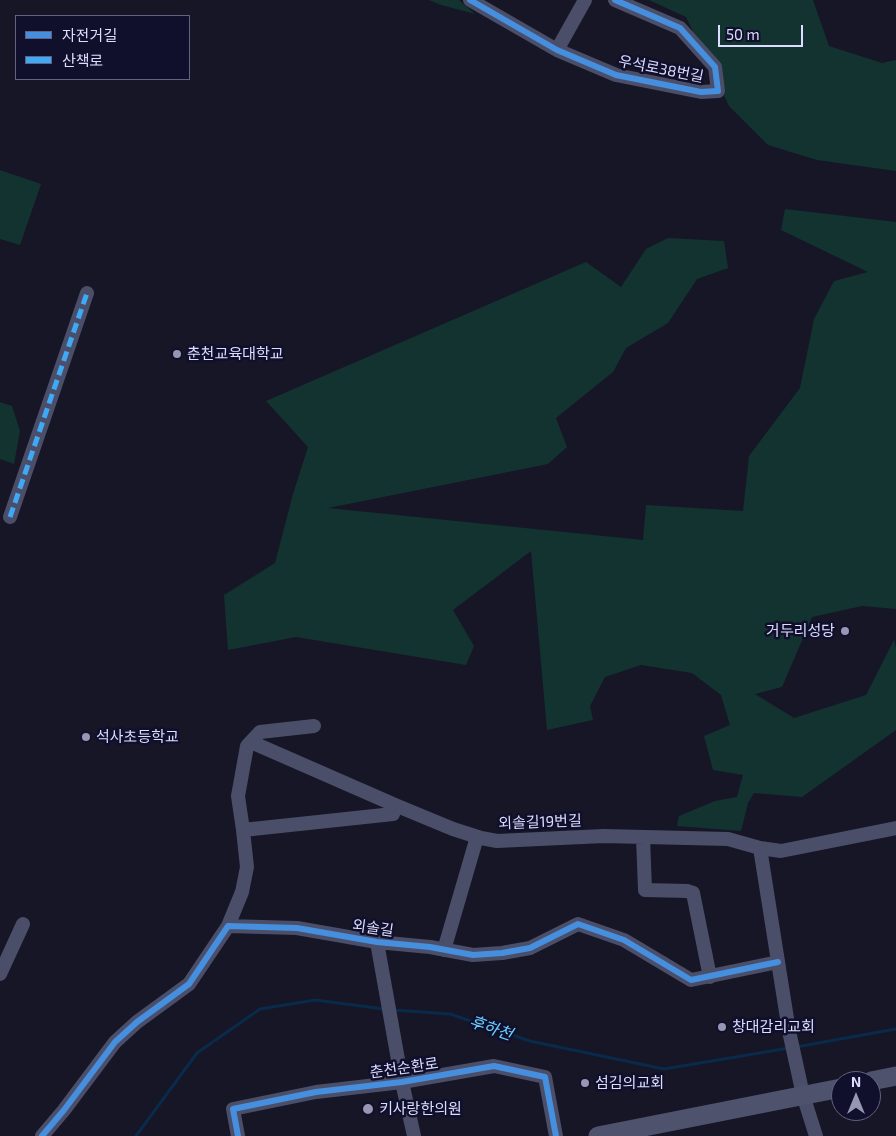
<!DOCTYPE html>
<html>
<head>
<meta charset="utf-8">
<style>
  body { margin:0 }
  #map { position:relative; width:896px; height:1136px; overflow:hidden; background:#161627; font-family:"Exo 2","Noto Sans KR",sans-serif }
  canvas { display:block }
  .legend { position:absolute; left:15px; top:15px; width:175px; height:65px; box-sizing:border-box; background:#10102d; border:1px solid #626281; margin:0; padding:6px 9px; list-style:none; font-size:15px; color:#dcddff }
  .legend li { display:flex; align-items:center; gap:10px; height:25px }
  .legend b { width:25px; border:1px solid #626281 }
  .north { position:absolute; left:831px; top:1071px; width:50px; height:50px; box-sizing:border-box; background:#10102d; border:1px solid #626281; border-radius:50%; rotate:0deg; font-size:14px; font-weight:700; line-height:20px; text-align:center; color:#dcddff }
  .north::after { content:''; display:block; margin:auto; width:18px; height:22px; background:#9797b3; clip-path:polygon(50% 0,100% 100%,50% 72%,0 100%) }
  .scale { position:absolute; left:718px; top:25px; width:85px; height:22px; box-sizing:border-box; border:2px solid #dcddff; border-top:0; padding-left:6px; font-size:15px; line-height:18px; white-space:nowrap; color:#dcddff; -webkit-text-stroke:4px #10102d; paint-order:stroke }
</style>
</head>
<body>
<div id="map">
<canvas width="896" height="1136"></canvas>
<ul class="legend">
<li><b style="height:6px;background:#468fdf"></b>자전거길</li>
<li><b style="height:6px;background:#3fa9f5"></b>산책로</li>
</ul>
<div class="north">N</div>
<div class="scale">50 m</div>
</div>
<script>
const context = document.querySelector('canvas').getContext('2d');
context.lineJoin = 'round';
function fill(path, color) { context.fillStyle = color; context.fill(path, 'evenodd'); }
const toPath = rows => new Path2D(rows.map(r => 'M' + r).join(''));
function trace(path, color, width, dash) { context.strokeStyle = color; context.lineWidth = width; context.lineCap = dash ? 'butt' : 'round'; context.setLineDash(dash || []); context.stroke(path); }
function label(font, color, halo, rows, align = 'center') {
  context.font = font + ' "Exo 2","Noto Sans KR",sans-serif'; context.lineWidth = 5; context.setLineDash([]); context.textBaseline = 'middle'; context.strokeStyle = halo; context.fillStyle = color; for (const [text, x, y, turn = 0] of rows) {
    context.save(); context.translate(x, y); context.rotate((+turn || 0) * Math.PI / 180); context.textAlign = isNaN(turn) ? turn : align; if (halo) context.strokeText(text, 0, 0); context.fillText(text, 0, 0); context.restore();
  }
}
const green = toPath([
  [429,0,459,0,475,14,441,5],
  [649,0,813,0,829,46,882,63,896,60,896,171,817,160,768,145,729,106,686,17],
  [0,170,41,184,20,245,0,239],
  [785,209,896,222,896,609,862,606,812,617,782,687,755,694,794,718,866,695,894,640,896,648,896,730,802,797,754,793,748,803,741,831,677,826,679,816,715,801,737,797,743,775,713,770,704,736,730,725,721,695,692,673,641,665,605,677,590,706,593,720,547,730,531,551,453,610,474,646,466,665,296,637,228,650,224,595,275,563,293,494,308,447,266,401,586,262,621,287,646,249,668,238,724,241,728,268,697,279,668,323,626,348,613,372,556,418,567,447,548,464,328,508,643,540,646,505,743,511,749,456,800,388,814,319,834,281,868,272,781,230],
  [0,402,12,406,20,431,14,464,0,459]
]);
const stream = toPath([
  [393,1010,450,1014,530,1041,664,1069,789,1048],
  [796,1047,896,1029],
  [136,1136,197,1053,260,1009,315,1000,384,1009]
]);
const street = toPath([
  [470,0,557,50,616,75,701,92,718,91,715,67,680,28,615,0],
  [557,50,585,0],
  [10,517,87,293],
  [251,742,395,805],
  [243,830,238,796,247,746,260,732,314,726],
  [643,837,645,890,687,891,693,893,710,977],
  [760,848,789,1031,803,1095,816,1136],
  [228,926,242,892,247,867,243,830,393,814,395,805,453,829,481,838,497,841,604,836,728,839,760,848,781,851,896,828],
  [377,942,402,1082,414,1136],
  [444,950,477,837],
  [0,974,23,924],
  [42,1136,64,1110,115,1042,137,1022,189,984,228,926,297,928,377,942,430,947,473,955,502,953,530,948,578,924,624,940,691,980,778,962],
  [238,1136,233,1109,316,1092,402,1082,494,1066,545,1077,556,1136]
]);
const secondary = toPath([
  [871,1081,896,1076],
  [598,1136,841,1088]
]);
const quiet = toPath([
  [10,517,87,293]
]);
const cycleway = toPath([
  [470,0,557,50,616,75,701,92,718,91,715,67,680,28,615,0],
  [42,1136,64,1110,115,1042,137,1022,189,984,228,926,297,928,377,942,430,947,473,955,502,953,530,948,578,924,624,940,691,980,778,962],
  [238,1136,233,1109,316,1092,402,1082,494,1066,545,1077,556,1136]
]);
const markers = [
  [177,354,5,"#9797b3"],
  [845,631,5,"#9797b3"],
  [86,737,5,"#9797b3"],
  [722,1027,5,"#9797b3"],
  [585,1083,5,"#9797b3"],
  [368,1109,6,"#9797b3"]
];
const streetNames = [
  ["우석로38번길",661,69,11],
  ["외솔길19번길",540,822,-2],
  ["외솔길",373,928,8],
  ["춘천순환로",404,1068,-8]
];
const poiNames = [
  ["춘천교육대학교",187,354],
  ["거두리성당",835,631,"right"],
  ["석사초등학교",96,737],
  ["창대감리교회",732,1027],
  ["섬김의교회",595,1083],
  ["키사랑한의원",379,1109]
];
const waterNames = [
  ["후하천",491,1028,19]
];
fill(green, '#133330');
trace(stream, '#092a4a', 3);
trace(street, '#4b4e68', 14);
trace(secondary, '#4f526d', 19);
trace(quiet, '#3fa9f5', 5, [10, 5]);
trace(cycleway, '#468fdf', 6);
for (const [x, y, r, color] of markers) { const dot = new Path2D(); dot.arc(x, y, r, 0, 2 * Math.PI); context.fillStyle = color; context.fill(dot); trace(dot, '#10102d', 2); }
label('15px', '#dcddff', '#10102d', streetNames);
label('15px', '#dcddff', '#10102d', poiNames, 'left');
label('italic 16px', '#6ad1ff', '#10102d', waterNames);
</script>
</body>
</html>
